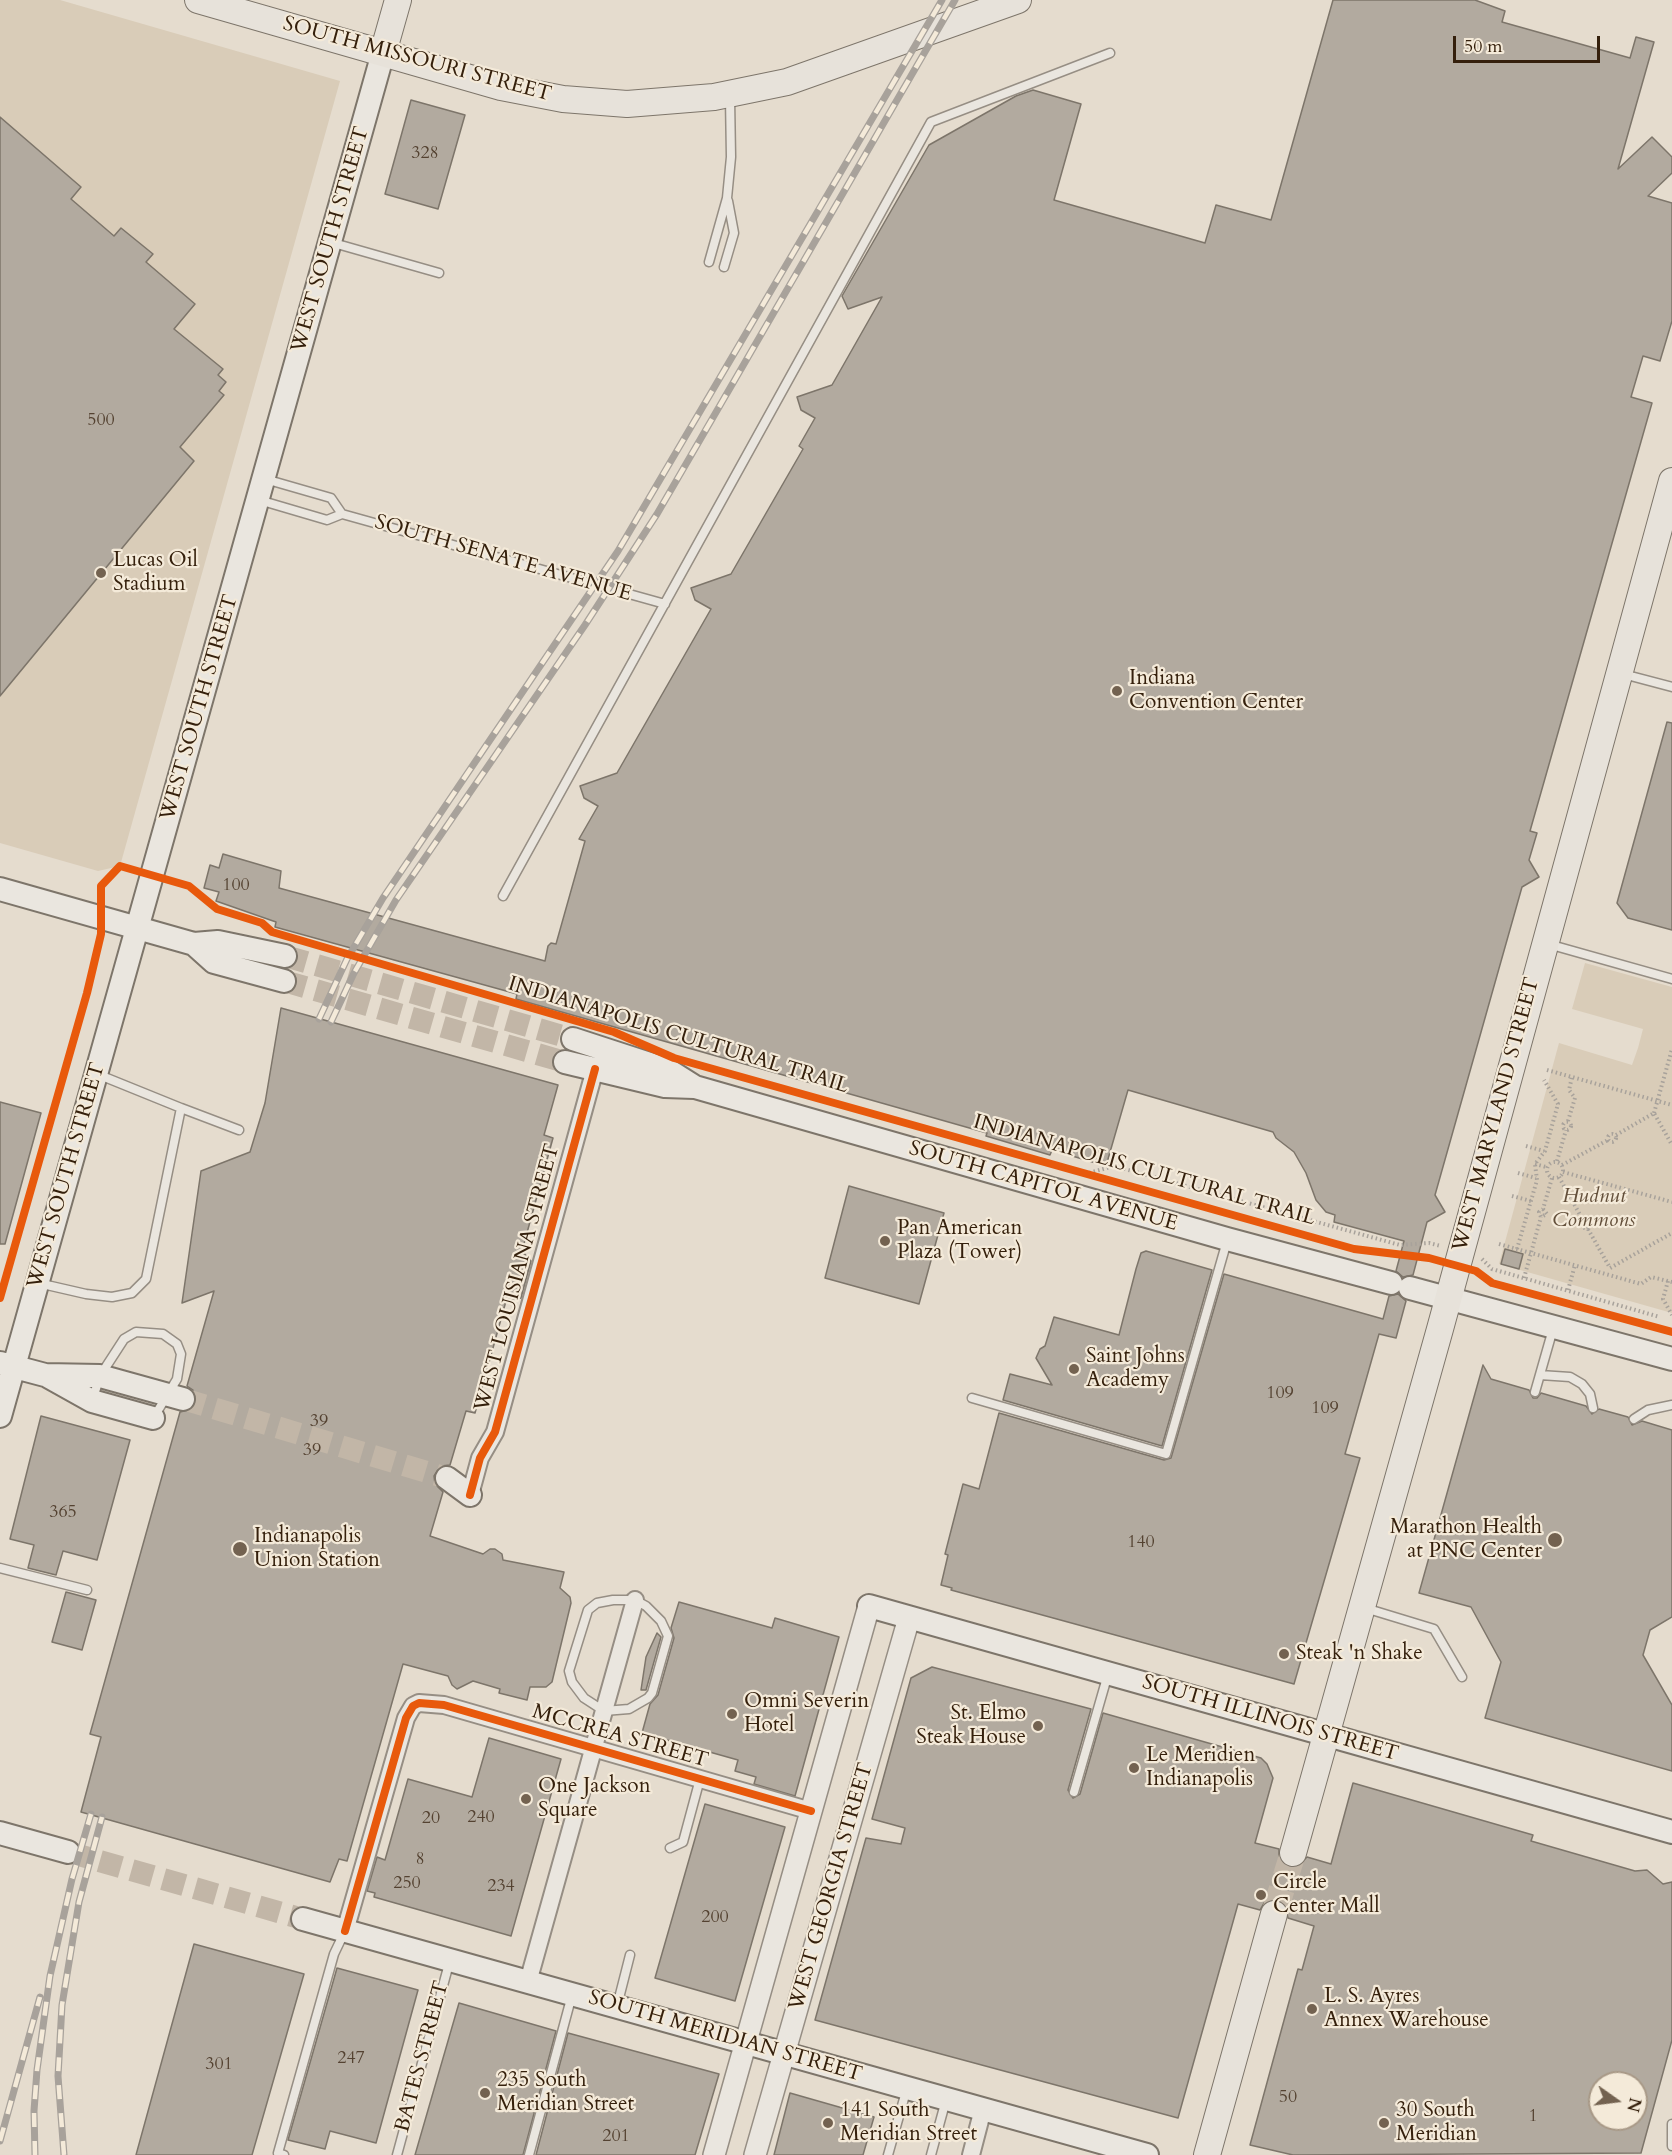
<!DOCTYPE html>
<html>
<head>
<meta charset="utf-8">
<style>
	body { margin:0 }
	#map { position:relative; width:1672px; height:2155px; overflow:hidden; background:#e5dcce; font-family:Cardo,serif }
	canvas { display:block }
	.north { position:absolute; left:1588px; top:2071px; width:60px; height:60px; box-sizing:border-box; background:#f4ead9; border:2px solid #a89987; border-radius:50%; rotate:104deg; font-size:16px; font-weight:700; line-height:24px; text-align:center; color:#35200c }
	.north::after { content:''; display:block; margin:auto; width:21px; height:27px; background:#736250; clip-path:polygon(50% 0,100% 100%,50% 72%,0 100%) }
	.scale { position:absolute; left:1453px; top:36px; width:147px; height:27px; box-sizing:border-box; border:3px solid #35200c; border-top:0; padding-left:8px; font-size:18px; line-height:21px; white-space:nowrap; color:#35200c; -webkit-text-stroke:4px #f4ead9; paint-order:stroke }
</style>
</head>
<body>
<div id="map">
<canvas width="1672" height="2155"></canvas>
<div class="north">N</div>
<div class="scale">50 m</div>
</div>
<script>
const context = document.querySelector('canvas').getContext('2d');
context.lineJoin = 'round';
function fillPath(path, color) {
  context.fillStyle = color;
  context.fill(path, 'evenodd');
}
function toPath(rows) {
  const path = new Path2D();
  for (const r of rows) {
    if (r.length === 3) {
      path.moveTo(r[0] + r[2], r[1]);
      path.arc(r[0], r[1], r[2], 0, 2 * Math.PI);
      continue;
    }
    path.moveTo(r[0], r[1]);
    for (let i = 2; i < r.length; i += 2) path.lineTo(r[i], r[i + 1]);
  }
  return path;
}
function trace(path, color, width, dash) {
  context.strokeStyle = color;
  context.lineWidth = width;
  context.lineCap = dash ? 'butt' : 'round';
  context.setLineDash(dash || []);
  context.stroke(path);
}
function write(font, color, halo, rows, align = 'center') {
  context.font = font + ' Cardo,serif';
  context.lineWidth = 4.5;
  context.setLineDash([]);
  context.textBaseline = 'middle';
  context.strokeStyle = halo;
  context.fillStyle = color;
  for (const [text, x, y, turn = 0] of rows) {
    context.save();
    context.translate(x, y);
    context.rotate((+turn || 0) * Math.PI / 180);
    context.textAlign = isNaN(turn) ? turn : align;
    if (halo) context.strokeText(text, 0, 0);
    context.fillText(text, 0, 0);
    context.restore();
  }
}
const green = toPath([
	[0,0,60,0,340,81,120,866,98,871,0,843],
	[1585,963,1672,987,1672,1313,1499,1264,1559,1043,1632,1065,1638,1048,1643,1029,1572,1009]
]);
const building = toPath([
	[1333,0,1475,0,1505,11,1502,22,1630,58,1636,37,1654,42,1618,169,1652,137,1672,157,1672,173,1648,196,1672,203,1672,321,1660,361,1643,356,1631,397,1652,403,1530,831,1537,833,1529,860,1539,877,1522,887,1435,1195,1445,1212,1427,1222,1413,1275,1403,1277,1396,1271,1404,1241,1334,1222,1335,1215,1326,1212,1316,1200,1306,1173,1294,1152,1276,1138,1273,1132,1128,1090,1106,1166,1052,1150,1050,1155,986,1136,987,1133,516,999,517,994,275,927,276,922,216,901,219,892,204,888,210,865,219,868,223,854,281,871,279,888,545,961,548,946,551,943,556,944,585,841,579,839,598,806,584,798,580,786,617,773,711,609,695,600,691,588,731,574,803,449,799,446,815,418,801,410,797,397,832,385,882,297,848,309,842,296,929,145,1016,96,1033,90,1081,104,1054,200,1205,243,1216,205,1271,220,1333,0],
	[411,100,465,115,438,209,385,194,411,100],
	[0,117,81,187,71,199,114,236,121,228,153,254,146,262,195,304,174,329,223,369,218,375,226,382,219,391,224,395,180,447,194,461,0,696,0,117],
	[1667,722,1672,723,1672,930,1628,918,1617,903,1667,722],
	[281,1008,558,1085,544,1135,553,1138,522,1251,531,1261,521,1298,506,1301,475,1413,466,1411,450,1465,441,1466,434,1476,435,1484,443,1492,430,1536,483,1554,490,1549,495,1549,502,1554,503,1560,564,1572,560,1588,570,1597,571,1603,552,1682,546,1687,530,1687,527,1700,499,1693,500,1689,473,1681,457,1689,452,1685,448,1676,403,1664,347,1861,339,1859,330,1882,81,1812,101,1737,90,1734,180,1412,192,1409,196,1402,193,1390,187,1386,214,1291,182,1303,201,1171,250,1152,265,1103,281,1008],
	[0,1102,41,1113,5,1244,0,1244,0,1102],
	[849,1186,944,1213,919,1304,825,1278,849,1186],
	[1505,1249,1523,1254,1519,1269,1501,1264,1505,1249],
	[1146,1251,1212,1270,1162,1446,1003,1400,1010,1374,1052,1385,1036,1358,1040,1349,1045,1346,1054,1317,1119,1335,1136,1269,1141,1253,1146,1251],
	[1224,1274,1383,1319,1389,1296,1398,1294,1406,1301,1396,1338,1379,1334,1345,1454,1360,1458,1294,1684,951,1590,952,1588,941,1585,948,1555,945,1554,963,1484,979,1489,999,1413,1164,1460,1171,1458,1224,1274],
	[1483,1365,1491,1379,1529,1390,1533,1398,1537,1398,1541,1393,1586,1406,1592,1414,1599,1409,1628,1417,1632,1425,1642,1421,1672,1430,1672,1617,1650,1630,1643,1655,1672,1705,1672,1771,1485,1718,1501,1662,1471,1607,1419,1593,1483,1365],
	[41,1416,130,1440,97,1560,63,1551,56,1575,28,1568,34,1545,10,1539,41,1416],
	[66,1592,96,1600,82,1650,52,1642,66,1592],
	[679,1602,772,1628,775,1618,839,1637,795,1796,754,1784,756,1777,735,1771,738,1760,642,1733,650,1704,658,1695,674,1638,671,1628,679,1602],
	[657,1633,661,1637,646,1690,641,1690,646,1657,657,1633],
	[932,1667,1091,1709,1068,1790,1073,1798,1080,1794,1103,1713,1261,1758,1267,1764,1273,1778,1255,1843,1279,1849,1279,1857,1288,1867,1297,1867,1307,1857,1331,1864,1353,1783,1533,1835,1531,1841,1635,1871,1647,1870,1663,1884,1672,1882,1672,2040,1641,2153,1293,2155,1250,2145,1298,1969,1302,1970,1314,1926,1288,1918,1285,1904,1277,1899,1264,1903,1260,1910,1238,1904,1178,2118,815,2020,866,1838,901,1844,905,1828,872,1819,911,1678,932,1667],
	[1600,2083,1636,2083,1636,2119,1600,2119,1600,2083],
	[489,1738,561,1759,511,1936,374,1897,375,1893,367,1891,377,1857,385,1860,408,1779,472,1797,489,1738],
	[705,1804,785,1827,735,2001,655,1978,705,1804],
	[194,1944,304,1974,252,2155,136,2155,194,1944],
	[337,1968,418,1990,376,2143,330,2131,325,2149,288,2140,337,1968],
	[459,2003,556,2031,523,2155,415,2155,459,2003],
	[568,2033,719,2074,695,2155,536,2155,568,2033],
	[790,2093,874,2117,863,2155,774,2155,790,2093]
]);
const secondaryTunnel = toPath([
	[285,956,573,1039],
	[284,981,565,1062],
	[183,1399,447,1478],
	[68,1852,303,1919]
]);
const primaryTunnel = toPath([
	[1274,1914,1293,1853]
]);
const path = toPath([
	[1547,1070,1672,1105],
	[1654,1113,1672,1049],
	[1568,1121,1575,1098,1569,1090,1572,1077],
	[1567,1126,4],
	[1612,1138,4],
	[1616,1135,1654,1113,1672,1145],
	[1526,1146,1544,1151],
	[1557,1161,1566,1130],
	[1555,1170,8],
	[1535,1164,1546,1167],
	[1562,1165,1608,1140],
	[1563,1172,1672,1202],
	[1518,1173,1536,1178],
	[1085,1174,1114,1166,1400,1245,1429,1243,1441,1246],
	[1559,1177,1584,1222,1582,1227,1588,1229,1590,1223,1584,1222],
	[1512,1196,1531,1201],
	[1543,1209,1547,1214,1541,1217,1539,1212,1543,1209,1552,1178],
	[1588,1229,1610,1268,1672,1233],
	[1499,1244,1641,1284,1651,1277,1672,1282],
	[1517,1249,1537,1180,1535,1164,1545,1151,1558,1104,1544,1080],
	[1482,1259,1492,1269,1660,1317],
	[1524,1278,1541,1217],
	[1668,1281,1663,1299,1672,1315],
	[1568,1290,1575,1265]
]);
const service = toPath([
	[330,242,439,273],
	[709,262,727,198,731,157,730,98],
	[724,267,734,233,728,201],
	[265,479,331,498,342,514],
	[259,500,327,520,342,514,665,604],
	[1623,674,1672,687],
	[503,896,931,122,1110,53],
	[1548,944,1672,979],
	[181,1108,239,1130],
	[38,1283,86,1294,112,1297,132,1293,146,1279,181,1108,97,1074],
	[1540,1375,1570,1377,1582,1384,1590,1394,1593,1408],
	[1535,1392,1553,1329],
	[972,1398,1166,1454,1227,1241],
	[92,1401,100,1376,124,1339,136,1332,163,1334,177,1344,181,1354,177,1379,154,1417],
	[1634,1419,1648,1410,1672,1405],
	[0,1568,87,1590],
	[613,1600,635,1600,646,1606,661,1621,668,1636,652,1693,648,1698,629,1709,604,1711,584,1698,572,1682,569,1671,588,1610,597,1603,613,1600],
	[1365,1608,1434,1629,1462,1677],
	[1074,1792,1108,1674],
	[670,1848,683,1842,700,1779],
	[617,2006,630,1955],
	[1672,2124,1672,2146],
	[284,2155,278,2153,334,1954,345,1931],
	[397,2155,450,1960],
	[529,2155,572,1995],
	[888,2155,907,2088],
	[931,2155,946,2100]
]);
const minor = toPath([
	[470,1495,480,1458,495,1432,595,1069],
	[345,1931,406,1718,413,1706,419,1703,444,1705,811,1811],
	[528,1982,635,1600],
	[971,2155,983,2109]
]);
const tertiary = toPath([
	[714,2155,869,1606],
	[755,2155,909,1618]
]);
const secondary = toPath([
	[0,889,194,944,218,942,285,956],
	[194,944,214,962,284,981],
	[573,1039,668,1070,695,1087,1227,1239,1391,1283],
	[565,1062,665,1086,694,1087],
	[1410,1288,1672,1359],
	[0,1363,45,1375,100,1376,183,1399],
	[49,1377,92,1401,153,1418],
	[0,1416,383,53],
	[447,1478,470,1495],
	[869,1606,1672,1832],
	[0,1833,68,1852],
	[303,1919,1147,2155]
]);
const primary = toPath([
	[198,0,501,87,563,99,627,104,714,97,787,82,1018,0],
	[383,53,398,0],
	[1293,1853,1440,1329,1672,481],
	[1207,2155,1274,1914]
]);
const rail = toPath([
	[319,1019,347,959,383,898,618,551,942,0],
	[331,1022,354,973,396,900,585,625,657,514,955,0],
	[0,2141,40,1997],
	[35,2155,34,2111,37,2070,50,1976,72,1879,91,1814],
	[64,2155,58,2076,62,2005,79,1902,102,1817]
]);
const cycleway = toPath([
	[0,1298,87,993,101,934,101,886,120,866,189,886,217,909,262,923,272,932,614,1032,674,1058,1354,1249,1429,1258,1476,1271,1492,1283,1672,1332],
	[470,1495,480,1458,495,1432,595,1069],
	[345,1931,406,1718,413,1706,419,1703,444,1705,811,1811]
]);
const markers = [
	[101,573,6,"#736250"],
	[1117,691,6,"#736250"],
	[885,1241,6,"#736250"],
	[1074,1369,6,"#736250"],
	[1555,1540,8,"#736250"],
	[240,1549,8,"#736250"],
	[1284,1654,6,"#736250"],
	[732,1714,6,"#736250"],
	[1038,1726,6,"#736250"],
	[1134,1768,6,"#736250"],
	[526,1799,6,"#736250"],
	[1261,1895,6,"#736250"],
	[1312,2009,6,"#736250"],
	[485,2093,6,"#736250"],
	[828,2123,6,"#736250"],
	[1384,2123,6,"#736250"]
];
const numberNames = [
	["328",425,154],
	["500",101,421],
	["100",236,886],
	["109",1280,1394],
	["109",1325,1409],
	["39",319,1422],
	["39",312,1451],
	["365",63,1513],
	["140",1141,1543],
	["240",481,1818],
	["20",431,1819],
	["8",420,1860],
	["250",407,1884],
	["234",501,1887],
	["200",715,1918],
	["247",351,2059],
	["301",219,2065],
	["50",1288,2098],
	["1",1533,2117],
	["201",616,2137]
];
const streetNames = [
	["SOUTH MISSOURI STREET",417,60,15],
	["WEST SOUTH STREET",331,240,-74],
	["SOUTH SENATE AVENUE",503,559,16],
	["WEST SOUTH STREET",200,708,-74],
	["INDIANAPOLIS CULTURAL TRAIL",678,1036,17],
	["WEST MARYLAND STREET",1497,1115,-75],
	["INDIANAPOLIS CULTURAL TRAIL",1144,1171,16],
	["WEST SOUTH STREET",67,1176,-74],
	["SOUTH CAPITOL AVENUE",1043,1187,16],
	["WEST LOUISIANA STREET",518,1278,-75],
	["SOUTH ILLINOIS STREET",1270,1719,16],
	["MCCREA STREET",620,1737,16],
	["WEST GEORGIA STREET",832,1887,-74],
	["SOUTH MERIDIAN STREET",725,2037,16],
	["BATES STREET",423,2057,-75]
];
const poiNames = [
	["Lucas Oil",113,561],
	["Stadium",113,585],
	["Indiana",1129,679],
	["Convention Center",1129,703],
	["Pan American",897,1229],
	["Plaza (Tower)",897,1253],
	["Saint Johns",1086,1357],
	["Academy",1086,1381],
	["Marathon Health",1542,1528,"right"],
	["at PNC Center",1542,1552,"right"],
	["Indianapolis",254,1537],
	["Union Station",254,1561],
	["Steak 'n Shake",1296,1654],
	["Omni Severin",744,1702],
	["Hotel",744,1726],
	["St. Elmo",1026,1714,"right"],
	["Steak House",1026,1738,"right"],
	["Le Meridien",1146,1756],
	["Indianapolis",1146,1780],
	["One Jackson",538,1787],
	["Square",538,1811],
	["Circle",1273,1883],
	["Center Mall",1273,1907],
	["L. S. Ayres",1324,1997],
	["Annex Warehouse",1324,2021],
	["235 South",497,2081],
	["Meridian Street",497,2105],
	["141 South",840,2111],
	["Meridian Street",840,2135],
	["30 South",1396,2111],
	["Meridian",1396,2135]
];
const parkNames = [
	["Hudnut",1594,1197],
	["Commons",1594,1221]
];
fillPath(green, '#d9ccb8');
fillPath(building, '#b2aa9f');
trace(building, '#7d756a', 1.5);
trace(secondaryTunnel, '#c2b6a7', 22, [22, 11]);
trace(primaryTunnel, '#c2b6a7', 26, [26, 13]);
trace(service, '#968e84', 11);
trace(minor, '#968e84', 20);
trace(tertiary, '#968e84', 24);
trace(secondary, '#7d756a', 26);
trace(primary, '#7d756a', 28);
trace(path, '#a8a29b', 4, [1.5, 3]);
trace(service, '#eae6df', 8);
trace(minor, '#eae6df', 16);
trace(tertiary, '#eae6df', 21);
trace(secondary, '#eae6df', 22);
trace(primary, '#e7e2da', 26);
trace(rail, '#a8a29b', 7);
trace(rail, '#f4ead9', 4.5, [14]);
trace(cycleway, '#e8590c', 8);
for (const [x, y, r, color] of markers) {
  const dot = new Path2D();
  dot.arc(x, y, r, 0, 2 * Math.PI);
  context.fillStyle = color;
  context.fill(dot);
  trace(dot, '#f4ead9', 2);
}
write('18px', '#544231', null, numberNames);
write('21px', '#35200c', '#f4ead9', streetNames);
write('21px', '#35200c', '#f4ead9', poiNames, 'left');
write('italic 21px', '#634f3a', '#f4ead9', parkNames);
</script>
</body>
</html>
